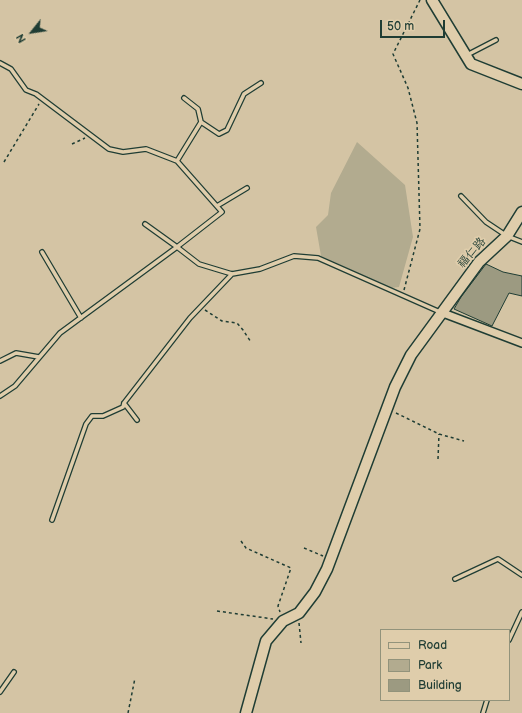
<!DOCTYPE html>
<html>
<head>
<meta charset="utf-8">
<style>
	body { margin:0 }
	#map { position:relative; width:522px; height:713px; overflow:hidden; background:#d4c4a4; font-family:"Balsamiq Sans",sans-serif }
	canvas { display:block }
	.legend { position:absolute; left:380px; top:629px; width:130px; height:72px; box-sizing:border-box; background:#dfcdab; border:1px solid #92937b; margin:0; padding:5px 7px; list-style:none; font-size:12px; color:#1f3d34 }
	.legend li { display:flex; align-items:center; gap:8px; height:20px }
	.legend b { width:20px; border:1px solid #92937b }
	.north { position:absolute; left:12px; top:12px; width:40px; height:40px; -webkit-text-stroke:3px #dfcdab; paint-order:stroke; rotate:240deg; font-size:11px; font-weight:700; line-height:16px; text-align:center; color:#1f3d34 }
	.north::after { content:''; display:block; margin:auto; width:14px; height:18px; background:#1f3d34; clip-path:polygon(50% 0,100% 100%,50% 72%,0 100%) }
	.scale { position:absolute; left:380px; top:20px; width:65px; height:18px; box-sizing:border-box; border:2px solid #1f3d34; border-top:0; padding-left:5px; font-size:12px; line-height:14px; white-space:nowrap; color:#1f3d34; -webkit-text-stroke:3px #dfcdab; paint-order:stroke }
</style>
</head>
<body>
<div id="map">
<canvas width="522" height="713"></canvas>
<ul class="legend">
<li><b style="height:5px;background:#dfcdab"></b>Road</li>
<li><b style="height:11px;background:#b2ab8f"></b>Park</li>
<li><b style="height:11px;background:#9c9a81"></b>Building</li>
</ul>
<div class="north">N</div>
<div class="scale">50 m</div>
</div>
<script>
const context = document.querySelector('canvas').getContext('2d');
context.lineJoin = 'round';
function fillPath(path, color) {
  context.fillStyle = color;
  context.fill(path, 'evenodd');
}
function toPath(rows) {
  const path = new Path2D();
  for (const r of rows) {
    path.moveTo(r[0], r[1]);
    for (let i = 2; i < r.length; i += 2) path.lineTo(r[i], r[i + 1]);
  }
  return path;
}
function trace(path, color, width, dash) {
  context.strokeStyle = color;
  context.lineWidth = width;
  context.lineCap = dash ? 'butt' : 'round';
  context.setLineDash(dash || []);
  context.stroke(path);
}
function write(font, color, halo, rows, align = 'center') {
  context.font = font + ' "Balsamiq Sans","LXGW WenKai TC",sans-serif';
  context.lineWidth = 3.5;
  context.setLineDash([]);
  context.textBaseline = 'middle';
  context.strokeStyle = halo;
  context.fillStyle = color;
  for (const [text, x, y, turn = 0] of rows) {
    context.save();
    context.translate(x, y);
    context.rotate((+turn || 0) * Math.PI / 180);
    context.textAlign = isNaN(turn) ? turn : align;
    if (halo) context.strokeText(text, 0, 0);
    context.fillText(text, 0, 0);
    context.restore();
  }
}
const green = toPath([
	[357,142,405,185,413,237,399,287,391,288,321,256,316,227,328,215,331,193]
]);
const building = toPath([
	[486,264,503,272,522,276,522,296,509,293,492,326,454,309,461,297,486,264]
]);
const path = toPath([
	[72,144,85,138],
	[4,162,39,104],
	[404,290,420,229,417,123,408,88,393,54,420,0],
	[205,310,222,321,237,323,243,330,251,342],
	[396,413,439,434,464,441],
	[438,459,439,434],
	[241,541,246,548,291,568,278,606,280,612],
	[304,548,323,556],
	[217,611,273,619],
	[299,623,301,643],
	[128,713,135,678]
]);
const lane = toPath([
	[467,55,496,40],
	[0,63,11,69,26,90,36,94,109,149,123,152,146,149,177,161,222,212,177,247,199,264,232,274,260,269,294,256,318,258,440,312],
	[184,98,198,109,201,122],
	[177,161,201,122,219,134,227,130,244,94,261,83],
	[461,196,486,222,507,236,522,242],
	[217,206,247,188],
	[42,252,81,318],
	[0,361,16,353,39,357],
	[0,396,15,386,60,333,177,247,145,224],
	[124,403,137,420],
	[52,520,86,424,92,416,103,416,123,407,124,403,190,318,232,274],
	[455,579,498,559,522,575],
	[509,640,522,612],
	[0,692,14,672],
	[483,713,487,700]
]);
const street = toPath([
	[443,313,522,343]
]);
const secondary = toPath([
	[432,0,471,64,522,84],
	[246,713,266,641,283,621,299,613,315,592,327,569,395,387,411,355,479,262,507,236,522,212]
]);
const streetNames = [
	["福仁路",472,253,-49]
];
fillPath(green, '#b2ab8f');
fillPath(building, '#9c9a81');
trace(building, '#1f3d34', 1);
trace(lane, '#1f3d34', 6);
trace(street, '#1f3d34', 10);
trace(secondary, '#1f3d34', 13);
trace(path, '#1f3d34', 1.5, [3, 3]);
trace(lane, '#dfcdab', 3.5);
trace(street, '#dfcdab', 7);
trace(secondary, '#dfcdab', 10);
write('12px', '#1f3d34', '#dfcdab', streetNames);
</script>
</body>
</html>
